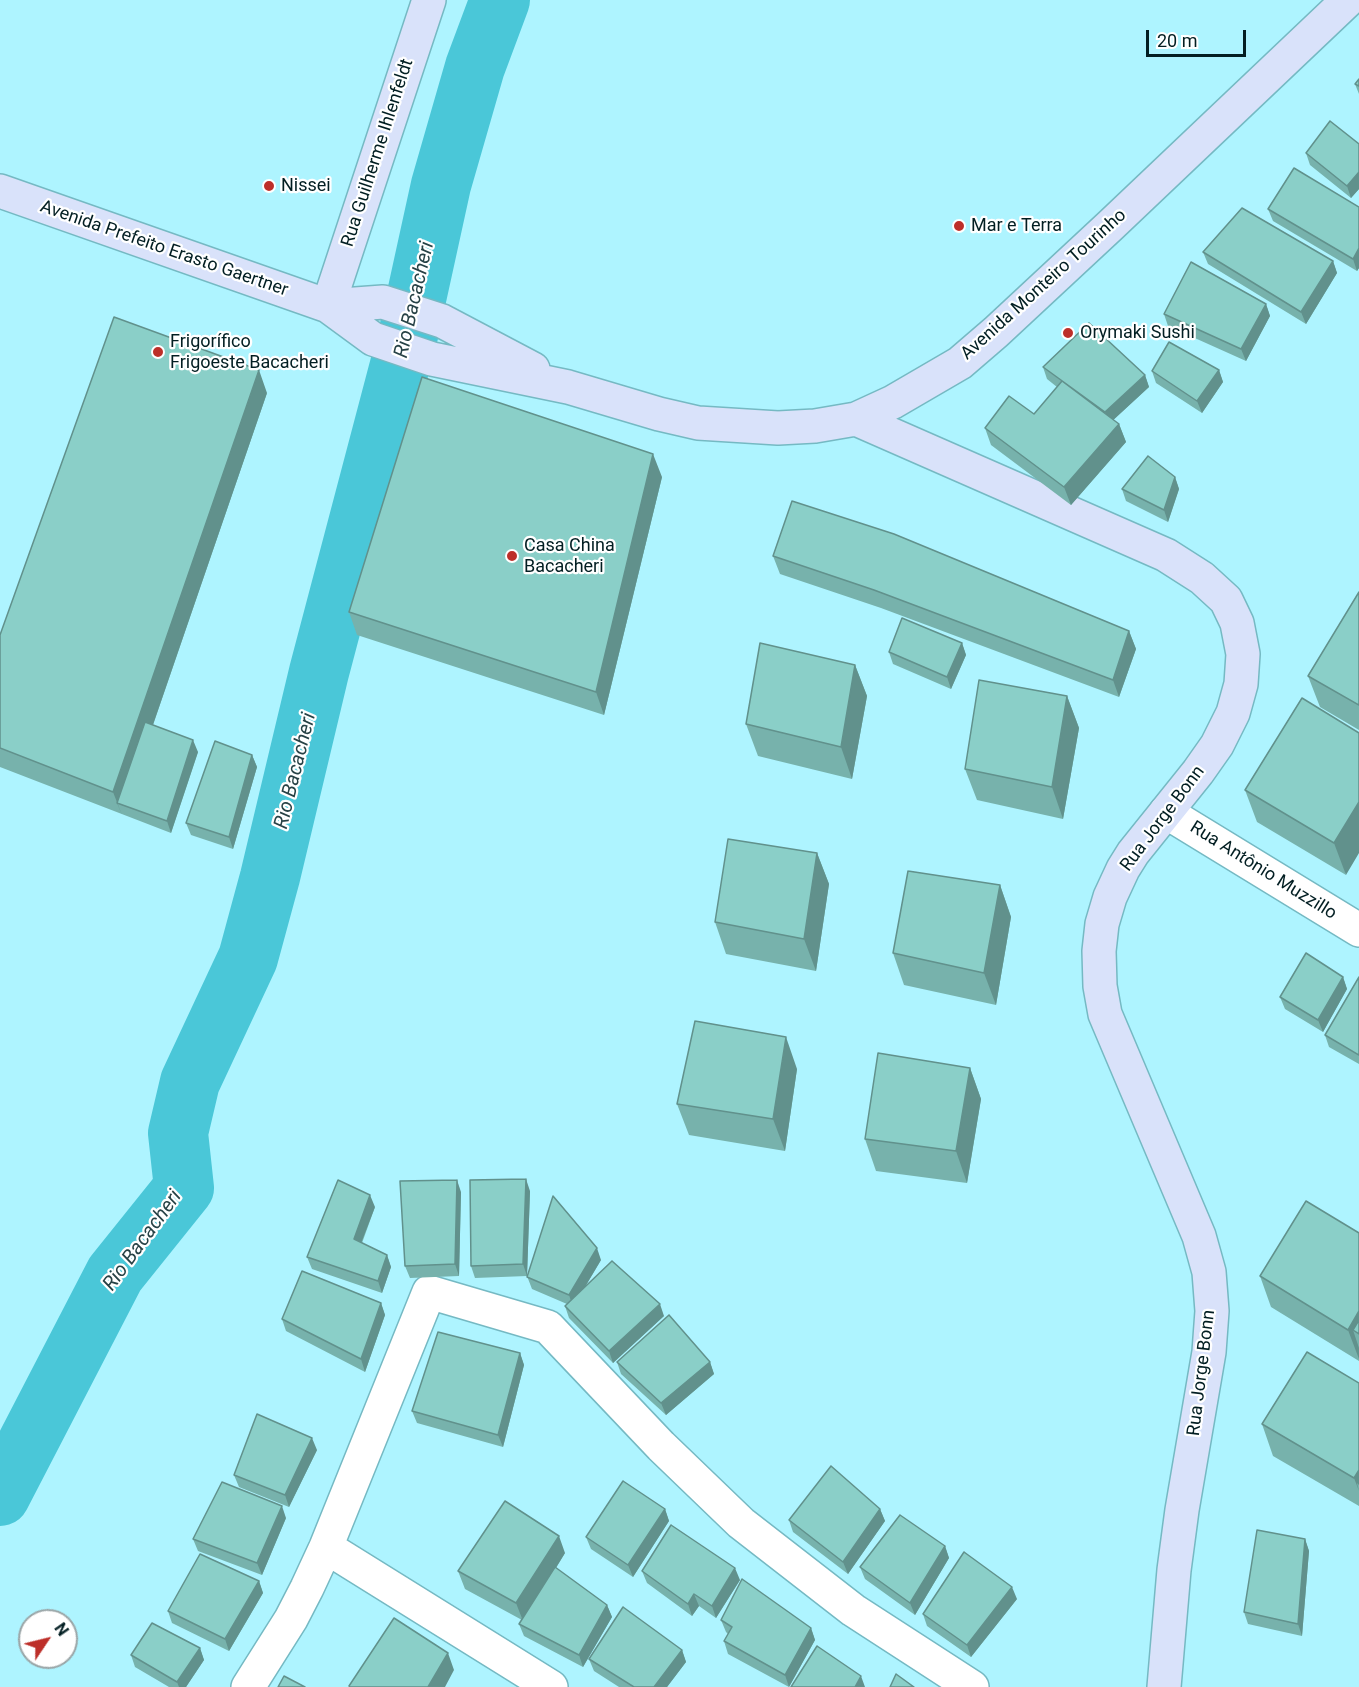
<!DOCTYPE html>
<html>
<head>
<meta charset="utf-8">
<style>
	body { margin:0 }
	#map { position:relative; width:1359px; height:1687px; overflow:hidden; background:#aef4ff; font-family:Roboto,sans-serif }
	canvas { display:block }
	.north { position:absolute; left:18px; top:1609px; width:60px; height:60px; box-sizing:border-box; background:#fff; border:2px solid #9aa5a7; border-radius:50%; rotate:55deg; font-size:16px; font-weight:700; line-height:24px; text-align:center; color:#021e22 }
	.north::after { content:''; display:block; margin:auto; width:21px; height:27px; background:#bd2f29; clip-path:polygon(50% 0,100% 100%,50% 72%,0 100%) }
	.scale { position:absolute; left:1146px; top:30px; width:100px; height:27px; box-sizing:border-box; border:3px solid #021e22; border-top:0; padding-left:8px; font-size:18px; line-height:21px; white-space:nowrap; color:#021e22; -webkit-text-stroke:4px #fff; paint-order:stroke }
</style>
</head>
<body>
<div id="map">
<canvas width="1359" height="1687"></canvas>
<div class="north">N</div>
<div class="scale">20 m</div>
</div>
<script>
const context = document.querySelector('canvas').getContext('2d');
context.lineJoin = 'round';
function toPath(rows) {
  const path = new Path2D();
  for (const r of rows) {
    path.moveTo(r[0], r[1]);
    for (let i = 2; i < r.length; i += 2) path.lineTo(r[i], r[i + 1]);
  }
  return path;
}
function trace(path, color, width, dash) {
  context.strokeStyle = color;
  context.lineWidth = width;
  context.lineCap = dash ? 'butt' : 'round';
  context.setLineDash(dash || []);
  context.stroke(path);
}
function fillPath(path, color) {
  context.fillStyle = color;
  context.fill(path, 'evenodd');
}
function write(font, color, halo, rows, align = 'center') {
  context.font = font + ' Roboto,sans-serif';
  context.lineWidth = 4.5;
  context.setLineDash([]);
  context.textBaseline = 'middle';
  context.strokeStyle = halo;
  context.fillStyle = color;
  for (const [text, x, y, turn = 0] of rows) {
    context.save();
    context.translate(x, y);
    context.rotate((+turn || 0) * Math.PI / 180);
    context.textAlign = isNaN(turn) ? turn : align;
    if (halo) context.strokeText(text, 0, 0);
    context.fillText(text, 0, 0);
    context.restore();
  }
}
const river = toPath([
	[0,1496,115,1274,184,1188,178,1133,190,1082,248,958,270,877,319,672,409,331,441,185,475,67,500,0]
]);
const street = toPath([
	[1166,812,1359,930],
	[326,1547,551,1687],
	[248,1687,291,1619,307,1588,326,1547,429,1292,548,1327,661,1446,741,1523,853,1610,972,1687]
]);
const secondary = toPath([
	[0,191,328,306,373,339,432,359,568,387,659,414,698,423,778,428,815,426,856,419,893,402,960,363,996,332,1111,225,1348,0],
	[328,306,429,0],
	[328,306,383,302,442,321,533,369],
	[856,419,1166,555,1202,578,1226,600,1237,623,1243,654,1241,684,1233,713,1217,745,1198,772,1133,853,1123,869,1110,897,1102,924,1099,951,1100,986,1105,1014,1199,1236,1209,1272,1212,1311,1209,1352,1182,1510,1174,1570,1164,1687]
]);
const wall = toPath([
	[1359,79,1359,94,1355,84],
	[1359,144,1359,189,1351,198,1310,165,1306,153],
	[1359,207,1359,268,1357,271,1273,221,1268,209],
	[1203,252,1333,261,1337,273,1306,324,1208,264],
	[1266,304,1270,316,1246,361,1168,326,1164,314],
	[1043,367,1145,375,1149,387,1113,420,1119,424,1126,442,1071,505,991,445,985,428,1034,414,1057,387,1047,379],
	[1219,370,1223,382,1202,413,1156,383,1152,371],
	[267,393,153,725,198,752,171,833,0,767,0,635],
	[662,477,604,715,357,635,349,612],
	[1175,477,1179,489,1168,522,1126,501,1122,489],
	[773,556,1129,631,1136,649,1119,697,881,608,780,574],
	[1359,592,1359,730,1320,707,1308,676],
	[962,643,966,655,951,689,893,664,889,652],
	[855,665,867,696,852,779,758,756,746,724],
	[1067,696,1079,728,1063,819,977,800,965,769],
	[1302,698,1346,875,1257,822,1245,790],
	[252,755,257,767,233,849,191,835,186,823],
	[817,853,829,884,816,971,726,954,715,922],
	[1000,885,1011,917,996,1005,904,985,893,953],
	[1343,977,1347,989,1323,1032,1285,1009,1280,997],
	[1359,977,1359,1064,1329,1047,1325,1035],
	[970,1068,981,1099,967,1183,876,1171,865,1139],
	[797,1069,785,1151,689,1135,677,1104],
	[530,1191,527,1276,601,1260,585,1287,664,1316,613,1363,569,1318,565,1306,567,1304,532,1289,527,1276,475,1278,471,1266],
	[461,1192,459,1276,410,1278,405,1266],
	[375,1207,362,1243,387,1255,391,1267,382,1293,312,1269,307,1257],
	[1359,1233,1359,1361,1271,1307,1260,1276],
	[381,1303,385,1315,365,1372,286,1331,282,1319],
	[520,1353,524,1365,503,1447,417,1423,412,1411],
	[617,1362,710,1362,714,1374,666,1415,621,1374],
	[1359,1383,1359,1506,1273,1456,1262,1424],
	[317,1450,289,1507,239,1487,234,1475],
	[665,1509,669,1521,633,1577,591,1549,586,1537],
	[880,1509,885,1521,848,1574,793,1532,789,1520],
	[286,1518,262,1575,198,1551,193,1539],
	[1305,1539,1309,1551,1302,1636,1248,1624,1244,1612],
	[945,1546,949,1558,915,1615,865,1579,860,1567],
	[565,1553,556,1568,607,1605,612,1617,583,1667,524,1636,519,1624,522,1620,465,1589,458,1571],
	[642,1571,740,1580,716,1618,699,1606,692,1616,647,1583],
	[259,1581,263,1593,229,1651,172,1623,168,1611],
	[1017,1599,971,1657,927,1626,923,1614],
	[721,1620,811,1628,815,1640,789,1687,728,1654,724,1641,728,1634,726,1632],
	[200,1648,204,1660,186,1687,169,1687,135,1667,131,1655],
	[682,1650,686,1662,667,1687,619,1687,594,1671,589,1659]
]);
const shadedWall = toPath([
	[1359,172,1359,189,1351,198,1347,186],
	[1359,248,1359,268,1357,271,1353,259],
	[1333,261,1337,273,1306,324,1301,312],
	[1266,304,1270,316,1246,361,1241,349],
	[259,370,267,393,125,806,117,803,122,815,113,792],
	[1219,370,1223,382,1202,413,1197,401],
	[1145,375,1149,387,1109,424,1105,412],
	[1119,424,1126,442,1071,505,1064,487],
	[653,454,662,477,604,715,596,692],
	[1175,477,1179,489,1168,522,1164,510],
	[1129,631,1136,649,1119,697,1113,680],
	[962,643,966,655,951,689,947,677],
	[855,665,867,696,852,779,841,747],
	[1067,696,1079,728,1063,819,1052,787],
	[193,740,198,752,171,833,167,821],
	[252,755,257,767,233,849,229,837],
	[1359,802,1359,853,1346,875,1334,843],
	[817,853,829,884,816,971,804,939],
	[1000,885,1011,917,996,1005,984,973],
	[1343,977,1347,989,1323,1032,1318,1020],
	[786,1037,797,1069,785,1151,773,1119],
	[970,1068,981,1099,967,1183,956,1151],
	[526,1179,530,1191,527,1276,523,1264],
	[457,1180,461,1192,459,1276,455,1264],
	[370,1195,375,1207,358,1251,354,1239],
	[597,1248,601,1260,573,1307,569,1295],
	[387,1255,391,1267,382,1293,378,1281],
	[381,1303,385,1315,365,1372,361,1359],
	[660,1304,664,1316,613,1363,609,1351],
	[1359,1311,1359,1334,1353,1330,1359,1348,1359,1359,1348,1330],
	[520,1353,524,1365,503,1447,498,1435],
	[710,1362,714,1374,666,1415,661,1403],
	[312,1438,317,1450,289,1507,285,1495],
	[1359,1470,1359,1485,1357,1483,1359,1491,1354,1478],
	[282,1506,286,1518,262,1575,257,1563],
	[665,1509,669,1521,633,1577,628,1565],
	[880,1509,885,1521,848,1574,843,1562],
	[559,1536,565,1553,523,1621,516,1603],
	[1305,1539,1309,1551,1302,1636,1298,1624],
	[945,1546,949,1558,915,1615,910,1603],
	[735,1568,740,1580,716,1618,712,1606],
	[259,1581,263,1593,229,1651,225,1639],
	[1012,1587,1017,1599,971,1657,967,1645],
	[694,1594,699,1606,692,1616,688,1604],
	[607,1605,612,1617,583,1667,579,1655],
	[811,1628,815,1640,789,1687,785,1675],
	[200,1648,204,1660,186,1687,179,1687,177,1682],
	[682,1650,686,1662,667,1687,654,1687],
	[448,1653,454,1670,445,1687,428,1687],
	[861,1676,865,1687,855,1687]
]);
const building = toPath([
	[1359,79,1359,86,1355,84,1359,79],
	[1330,121,1359,144,1359,172,1347,186,1306,153,1330,121],
	[1294,168,1359,207,1359,248,1353,259,1268,209,1294,168],
	[1242,208,1333,261,1301,312,1203,252,1242,208],
	[1191,262,1266,304,1241,349,1164,314,1191,262],
	[114,317,259,370,113,792,0,748,0,635,114,317],
	[1089,323,1145,375,1105,412,1043,367,1089,323],
	[1169,342,1219,370,1197,401,1152,371,1169,342],
	[422,377,653,454,596,692,349,612,422,377],
	[1062,381,1119,424,1064,487,985,428,1009,396,1034,414,1062,381],
	[1148,456,1175,477,1164,510,1122,489,1148,456],
	[792,501,894,534,1129,631,1113,680,874,590,773,556,792,501],
	[1359,592,1359,705,1308,676,1359,592],
	[902,618,962,643,947,677,889,652,902,618],
	[760,643,855,665,841,747,746,724,760,643],
	[979,680,1067,696,1052,787,965,769,979,680],
	[1302,698,1359,733,1359,802,1334,843,1245,790,1302,698],
	[145,722,193,740,167,821,117,803,145,722],
	[215,741,252,755,229,837,186,823,215,741],
	[728,839,817,853,804,939,715,922,728,839],
	[908,871,1000,885,984,973,893,953,908,871],
	[1306,953,1343,977,1318,1020,1280,997,1306,953],
	[1359,977,1359,1055,1325,1035,1359,977],
	[695,1021,786,1037,773,1119,677,1104,695,1021],
	[878,1053,970,1068,956,1151,865,1139,878,1053],
	[526,1179,523,1264,471,1266,470,1180,526,1179],
	[338,1180,370,1195,354,1239,387,1255,378,1281,307,1257,338,1180],
	[457,1180,455,1264,405,1266,400,1181,457,1180],
	[553,1196,597,1248,569,1295,527,1277,553,1196],
	[1306,1201,1359,1233,1359,1311,1348,1330,1260,1276,1306,1201],
	[612,1261,660,1304,609,1351,565,1306,612,1261],
	[302,1271,381,1303,361,1359,282,1319,302,1271],
	[669,1315,710,1362,661,1403,617,1362,669,1315],
	[1359,1320,1359,1334,1353,1330,1359,1320],
	[438,1332,520,1353,498,1435,412,1411,438,1332],
	[1307,1352,1359,1383,1359,1470,1354,1478,1262,1424,1307,1352],
	[257,1414,312,1438,285,1495,234,1475,257,1414],
	[831,1466,880,1509,843,1562,789,1520,831,1466],
	[623,1481,665,1509,628,1565,586,1537,623,1481],
	[222,1482,282,1506,257,1563,193,1539,222,1482],
	[505,1501,559,1536,516,1603,458,1571,505,1501],
	[900,1515,945,1546,910,1603,860,1567,900,1515],
	[671,1525,735,1568,712,1606,694,1594,688,1604,642,1571,671,1525],
	[1257,1530,1305,1539,1298,1624,1244,1612,1257,1530],
	[964,1552,1012,1587,967,1645,923,1614,964,1552],
	[200,1554,259,1581,225,1639,168,1611,200,1554],
	[555,1567,607,1605,579,1655,519,1624,555,1567],
	[742,1579,811,1628,785,1675,724,1641,732,1627,721,1620,742,1579],
	[623,1607,682,1650,654,1687,634,1687,589,1659,623,1607],
	[394,1618,448,1653,428,1687,350,1687,349,1686,394,1618],
	[152,1623,200,1648,177,1682,131,1655,152,1623],
	[817,1646,861,1676,855,1687,791,1687,817,1646],
	[896,1674,914,1687,890,1687,896,1674],
	[284,1676,305,1687,278,1687,284,1676]
]);
const markers = [
	[269,186,6,"#bd2f29"],
	[959,226,6,"#bd2f29"],
	[1068,333,6,"#bd2f29"],
	[158,352,6,"#bd2f29"],
	[512,556,6,"#bd2f29"]
];
const streetNames = [
	["Rua Guilherme Ihlenfeldt",378,153,-72],
	["Avenida Prefeito Erasto Gaertner",164,249,19],
	["Avenida Monteiro Tourinho",1044,285,-42],
	["Rua Jorge Bonn",1163,819,-53],
	["Rua Antônio Muzzillo",1263,871,32],
	["Rua Jorge Bonn",1202,1373,-83]
];
const poiNames = [
	["Nissei",281,186],
	["Mar e Terra",971,226],
	["Orymaki Sushi",1080,333],
	["Frigorífico",170,342],
	["Frigoeste Bacacheri",170,363],
	["Casa China",524,546],
	["Bacacheri",524,567]
];
const waterNames = [
	["Rio Bacacheri",415,300,-77],
	["Rio Bacacheri",296,771,-76],
	["Rio Bacacheri",143,1241,-54]
];
trace(river, '#4ac7d8', 60);
trace(street, '#75b9c3', 36);
trace(secondary, '#75b9c3', 36);
trace(street, '#fff', 33);
trace(secondary, '#d9e2fa', 33);
fillPath(wall, '#77b2ac');
fillPath(shadedWall, '#61918c');
fillPath(building, '#8acfc8');
trace(building, '#61918c', 1.5);
for (const [x, y, r, color] of markers) {
  const dot = new Path2D();
  dot.arc(x, y, r, 0, 2 * Math.PI);
  context.fillStyle = color;
  context.fill(dot);
  trace(dot, '#fff', 2);
}
write('18px', '#021e22', '#fff', streetNames);
write('18px', '#021e22', '#fff', poiNames, 'left');
write('italic 20px', '#274246', '#fff', waterNames);
</script>
</body>
</html>
